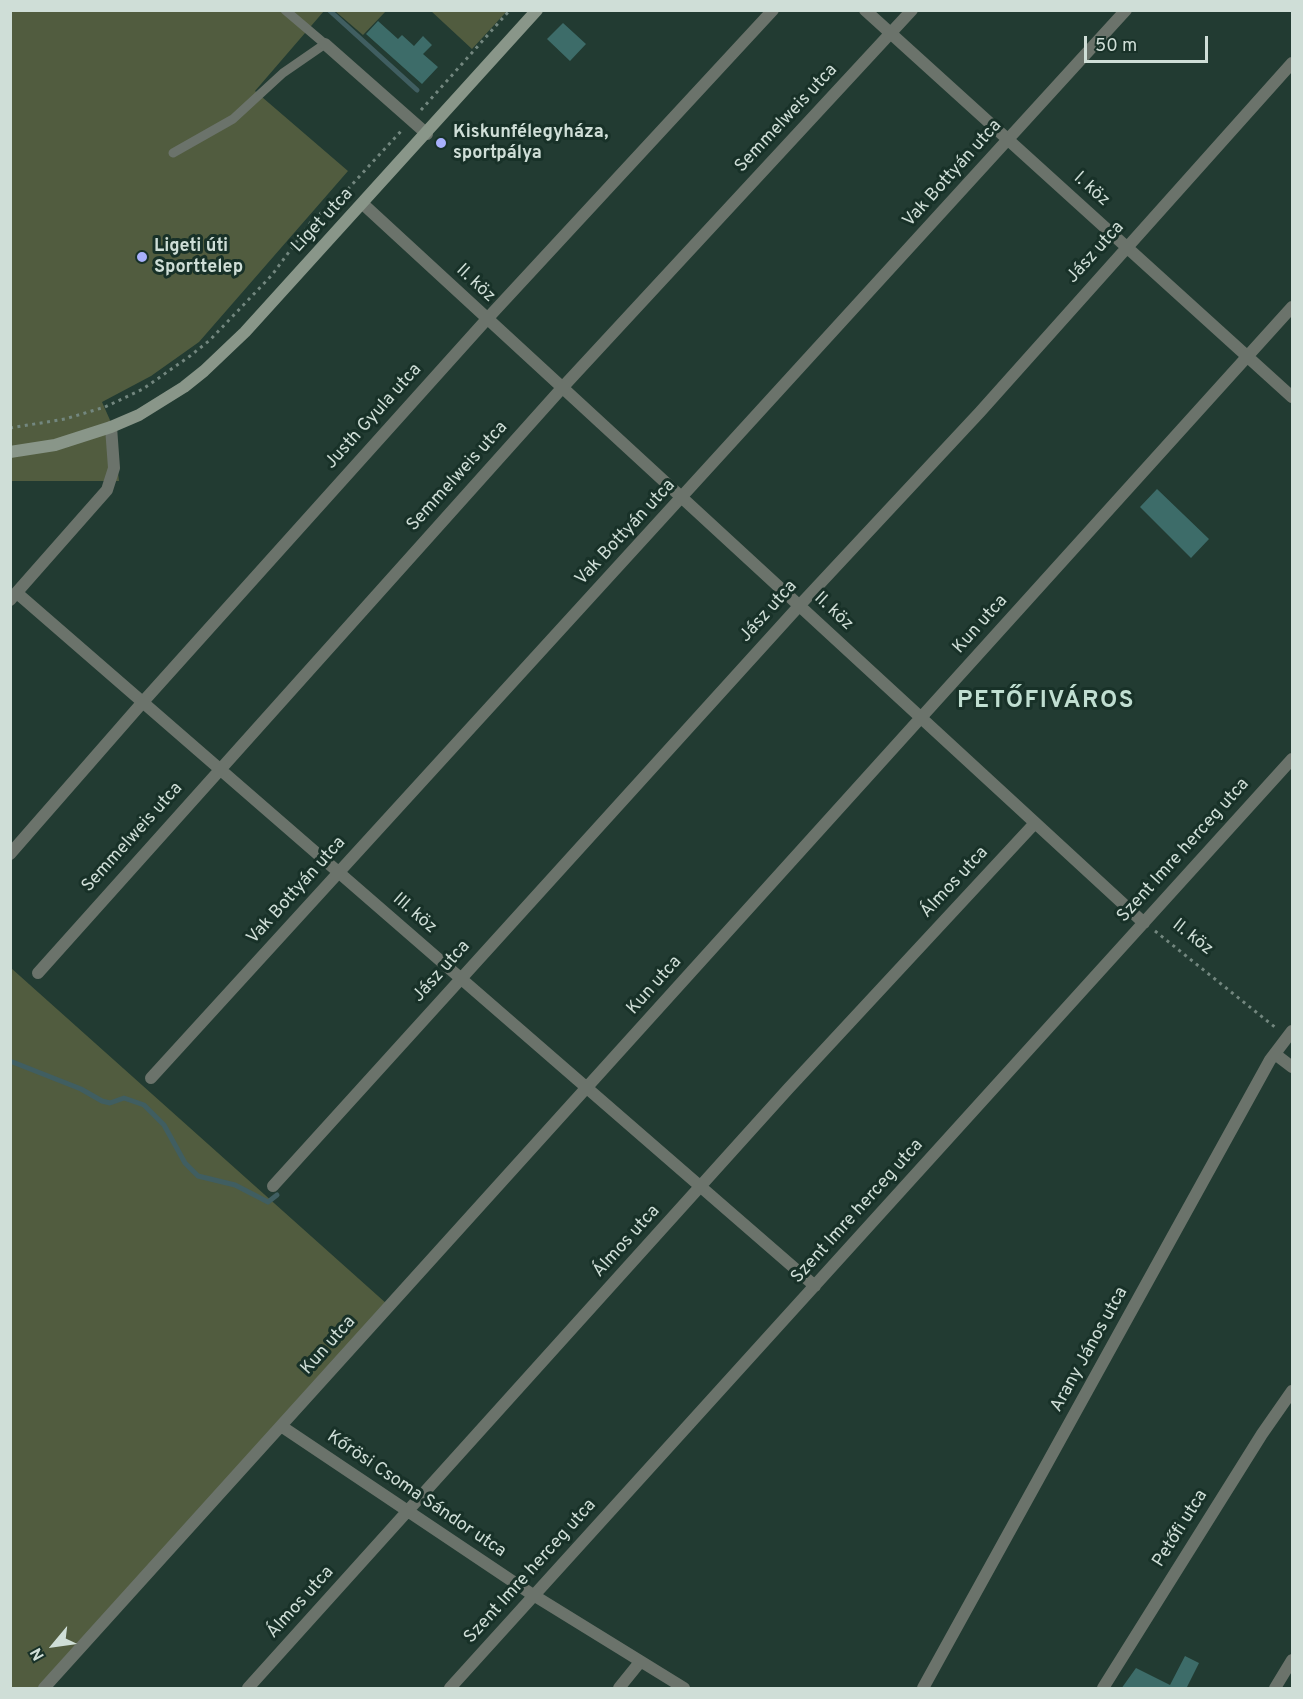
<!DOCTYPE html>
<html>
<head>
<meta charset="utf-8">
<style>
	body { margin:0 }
	#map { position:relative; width:1303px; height:1699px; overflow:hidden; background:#223b32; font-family:Overpass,sans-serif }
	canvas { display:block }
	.frame { position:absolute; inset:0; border:12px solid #cfded7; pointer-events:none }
	.north { position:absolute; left:24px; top:1615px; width:60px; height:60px; -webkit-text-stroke:4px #183128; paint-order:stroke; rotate:241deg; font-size:16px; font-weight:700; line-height:24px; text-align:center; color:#cfded7 }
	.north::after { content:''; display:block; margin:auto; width:21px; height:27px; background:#cfded7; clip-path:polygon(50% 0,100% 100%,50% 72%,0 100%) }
	.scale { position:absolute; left:1084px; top:36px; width:124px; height:27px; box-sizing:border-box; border:3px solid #cfded7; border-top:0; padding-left:8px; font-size:18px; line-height:21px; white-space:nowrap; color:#cfded7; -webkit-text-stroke:4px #183128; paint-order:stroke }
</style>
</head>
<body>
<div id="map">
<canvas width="1303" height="1699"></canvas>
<div class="frame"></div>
<div class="north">N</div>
<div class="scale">50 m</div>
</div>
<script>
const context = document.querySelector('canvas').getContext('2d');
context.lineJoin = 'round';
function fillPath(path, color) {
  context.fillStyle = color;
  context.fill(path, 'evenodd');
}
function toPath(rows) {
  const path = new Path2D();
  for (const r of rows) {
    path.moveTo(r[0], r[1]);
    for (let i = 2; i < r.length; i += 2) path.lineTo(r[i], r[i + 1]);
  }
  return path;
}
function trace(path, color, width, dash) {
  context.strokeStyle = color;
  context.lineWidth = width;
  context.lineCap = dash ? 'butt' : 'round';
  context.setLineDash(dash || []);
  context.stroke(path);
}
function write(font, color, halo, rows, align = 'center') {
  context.font = font + ' Overpass,sans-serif';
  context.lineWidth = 6;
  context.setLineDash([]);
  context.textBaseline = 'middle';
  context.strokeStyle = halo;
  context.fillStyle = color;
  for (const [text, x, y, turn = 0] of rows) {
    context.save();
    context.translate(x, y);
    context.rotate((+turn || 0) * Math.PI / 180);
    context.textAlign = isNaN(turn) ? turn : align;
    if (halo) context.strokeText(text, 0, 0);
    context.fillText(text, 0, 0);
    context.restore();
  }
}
const green = toPath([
	[10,11,324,11,255,91,348,171,199,342,151,376,102,402,113,427,119,481,11,481],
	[335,11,386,11,363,35],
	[431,11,507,11,472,49],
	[11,968,387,1304,40,1688,11,1688]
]);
const stream = toPath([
	[329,10,417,90],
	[10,1061,81,1089,102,1101,110,1103,124,1098,144,1105,164,1125,185,1163,198,1176,235,1185,268,1202,277,1195]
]);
const building = toPath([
	[378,21,398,39,402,35,414,46,423,36,432,45,423,54,438,67,422,84,366,34],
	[563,23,586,44,570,61,547,39],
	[1157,489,1209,539,1191,558,1140,507],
	[1185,1656,1199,1663,1186,1689,1121,1689,1136,1668,1170,1685]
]);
const path = toPath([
	[421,110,510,10],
	[10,428,65,419,105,407,143,389,190,356,210,340,272,275,311,222,347,190,402,130],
	[1155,931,1276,1028]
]);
const service = toPath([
	[173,153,233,119,283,73,325,44,285,10]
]);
const minor = toPath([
	[865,10,1292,397],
	[325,44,427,134],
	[363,204,1144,923],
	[17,593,815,1286],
	[10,600,107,490,114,468,111,427],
	[10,854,142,703,487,319,773,10],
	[38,973,562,388,912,10],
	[1275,1054,1292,1067],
	[151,1078,1126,10],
	[273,1186,799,606,980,412,1292,63],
	[281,1426,530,1593,684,1688],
	[44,1688,1292,307],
	[248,1688,788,1089,1035,823],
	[450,1688,1292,759],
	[619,1688,640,1662],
	[923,1688,1270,1060,1292,1031],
	[1103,1688,1262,1434,1292,1391],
	[1275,1688,1292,1660]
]);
const secondary = toPath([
	[10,452,55,445,111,427,139,415,184,387,204,371,245,332,537,10]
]);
const markers = [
	[441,143,6,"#a8b0fc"],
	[142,257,6,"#a8b0fc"]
];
const streetNames = [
	["Semmelweis utca",787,119,-47],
	["Vak Bottyán utca",953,174,-48],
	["I. köz",1091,190,42],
	["Liget utca",323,221,-47],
	["Jász utca",1096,253,-48],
	["II. köz",475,284,43],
	["Justh Gyula utca",374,417,-48],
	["Semmelweis utca",458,477,-48],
	["Vak Bottyán utca",626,533,-47],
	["Jász utca",769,612,-48],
	["II. köz",833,612,43],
	["Kun utca",981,625,-48],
	["Semmelweis utca",133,838,-48],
	["Szent Imre herceg utca",1184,851,-48],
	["Álmos utca",955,883,-47],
	["Vak Bottyán utca",297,891,-48],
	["III. köz",414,914,41],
	["II. köz",1192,938,38],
	["Jász utca",442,972,-48],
	["Kun utca",655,986,-48],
	["Szent Imre herceg utca",858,1212,-48],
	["Álmos utca",627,1242,-48],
	["Kun utca",329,1346,-48],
	["Arany János utca",1090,1350,-61],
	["Kőrösi Csoma Sándor utca",416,1495,34],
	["Petőfi utca",1181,1529,-58],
	["Szent Imre herceg utca",531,1572,-48],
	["Álmos utca",301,1603,-48]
];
const poiNames = [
	["Kiskunfélegyháza,",453,133],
	["sportpálya",453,154],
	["Ligeti úti",154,247],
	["Sporttelep",154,268]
];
const districtNames = [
	["PETŐFIVÁROS",1046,702]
];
fillPath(green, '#515c3f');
trace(stream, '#405e61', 5);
fillPath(building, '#3d6c69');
trace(path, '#73877f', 3, [3, 4.5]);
trace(service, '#6b736b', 9);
trace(minor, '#6b736b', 12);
trace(secondary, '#899689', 12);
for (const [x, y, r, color] of markers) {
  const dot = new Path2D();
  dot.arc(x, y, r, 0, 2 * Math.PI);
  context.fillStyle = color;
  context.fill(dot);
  trace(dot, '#183128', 2);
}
write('18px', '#cfded7', '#183128', streetNames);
write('bold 18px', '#cfded7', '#183128', poiNames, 'left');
context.letterSpacing = '1.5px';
write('bold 24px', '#c0ded1', '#183128', districtNames);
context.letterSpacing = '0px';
</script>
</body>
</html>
